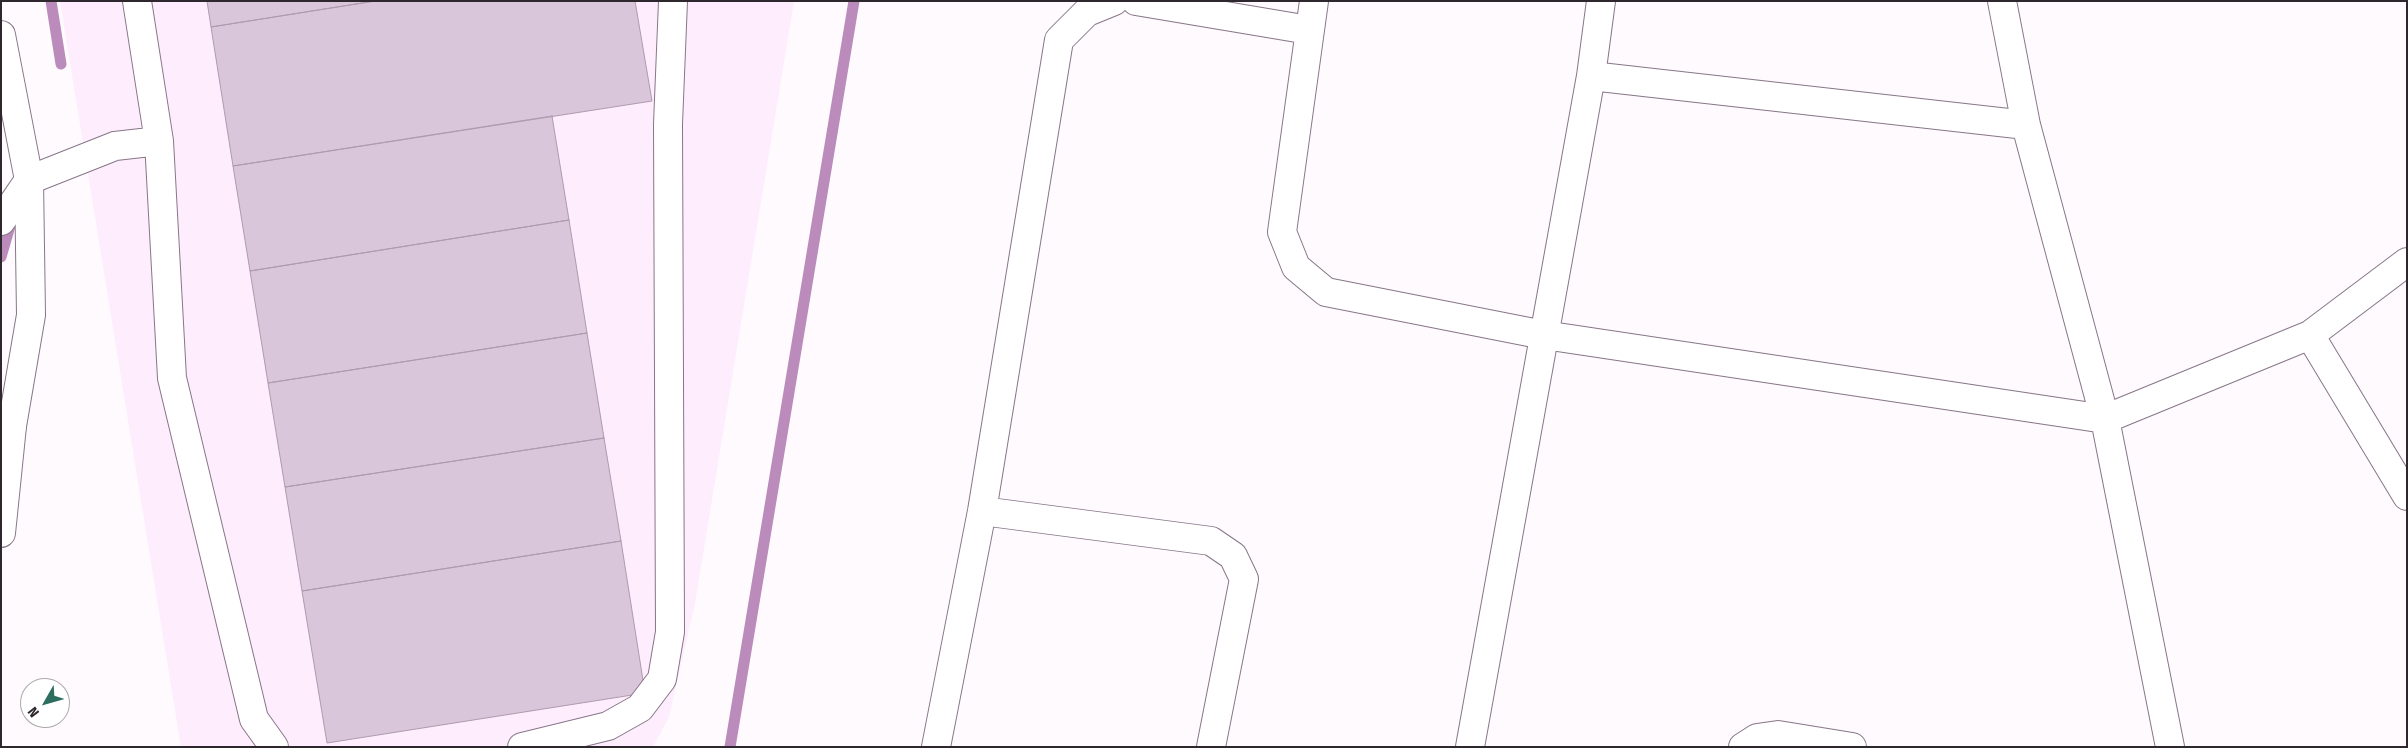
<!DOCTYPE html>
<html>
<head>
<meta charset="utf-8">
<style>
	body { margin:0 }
	#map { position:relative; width:2408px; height:748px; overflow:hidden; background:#fefafe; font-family:"Fira Sans Condensed",sans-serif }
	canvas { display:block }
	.frame { position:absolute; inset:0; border:2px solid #2e272e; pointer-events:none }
	.north { position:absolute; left:20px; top:678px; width:50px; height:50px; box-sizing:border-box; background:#fff; border:1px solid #aba9ab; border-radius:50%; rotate:232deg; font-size:14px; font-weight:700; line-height:20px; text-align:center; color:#2e272e }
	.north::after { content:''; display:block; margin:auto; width:18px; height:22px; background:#2c6f60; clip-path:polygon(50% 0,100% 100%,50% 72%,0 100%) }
</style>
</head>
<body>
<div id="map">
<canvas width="2408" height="748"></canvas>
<div class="frame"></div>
<div class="north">N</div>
</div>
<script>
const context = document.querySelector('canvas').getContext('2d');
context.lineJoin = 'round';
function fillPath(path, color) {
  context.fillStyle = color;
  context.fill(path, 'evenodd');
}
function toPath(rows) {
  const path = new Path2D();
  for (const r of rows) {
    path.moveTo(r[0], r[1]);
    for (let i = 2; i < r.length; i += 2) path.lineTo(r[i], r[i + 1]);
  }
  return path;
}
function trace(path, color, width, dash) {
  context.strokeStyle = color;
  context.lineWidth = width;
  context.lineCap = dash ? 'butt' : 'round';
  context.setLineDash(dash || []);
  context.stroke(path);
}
const built = toPath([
	[60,1,794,1,695,603,669,717,653,747,181,747]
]);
const stream = toPath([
	[51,1,61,64],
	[1,257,12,219],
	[730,747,854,1]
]);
const building = toPath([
	[207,1,375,1,211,27,207,1],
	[375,1,635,1,652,101,233,166,211,27,375,1],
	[552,116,569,220,250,271,233,166,552,116],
	[569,220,587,333,268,383,250,271,569,220],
	[587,333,604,438,285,487,268,383,587,333],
	[604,438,621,541,302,591,285,487,604,438],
	[621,541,645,693,327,743,302,591,621,541]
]);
const minor = toPath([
	[137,1,159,141,172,378,254,719,274,747],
	[1136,1,1309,30],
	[1314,1,1282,232,1296,267,1326,292,1544,335,2105,419,2310,335,2407,262],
	[2002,1,2026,125,2105,419,2170,747],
	[1591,76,2026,125],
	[1,221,29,180,115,146,159,141],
	[2310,335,2407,496],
	[982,511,1211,541,1233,556,1244,579,1211,747],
	[1,533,12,426],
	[522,747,608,726,640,708,662,679,670,632,668,124,673,1],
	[936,747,982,511,1059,40,1087,12,1114,1],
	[1470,747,1591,76,1601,1],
	[1743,747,1757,738,1778,735,1852,747]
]);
const major = toPath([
	[1,35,29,180,31,315,12,426,1,449]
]);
fillPath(built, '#fdedfd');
trace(stream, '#bb8bbc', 11);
fillPath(building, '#dac6da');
trace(building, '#af9bae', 1);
trace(minor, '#887688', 30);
trace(major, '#887688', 30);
trace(minor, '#fff', 28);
trace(major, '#fff', 28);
</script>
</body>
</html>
